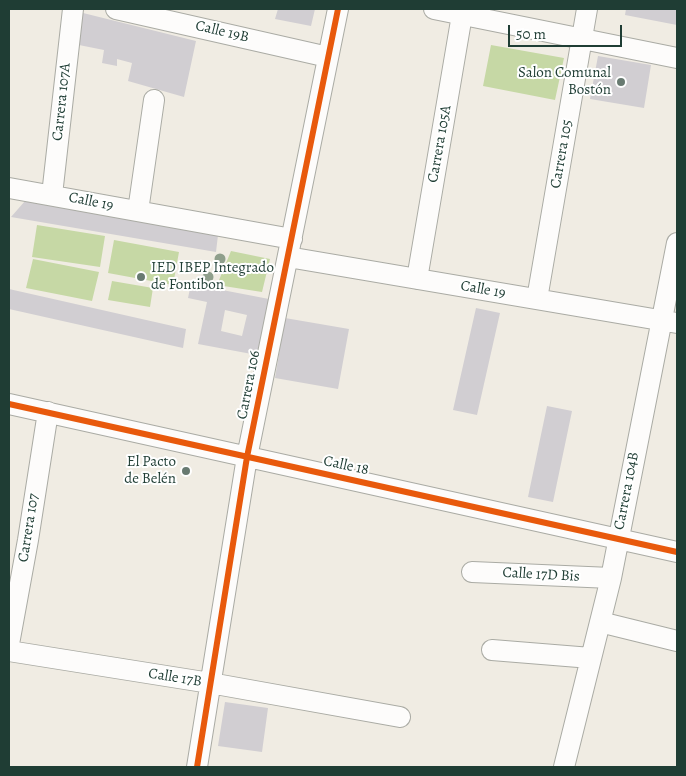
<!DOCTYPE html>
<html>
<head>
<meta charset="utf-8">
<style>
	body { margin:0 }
	#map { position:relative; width:686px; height:776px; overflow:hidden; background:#f0ece3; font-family:Alegreya,serif }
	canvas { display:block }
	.frame { position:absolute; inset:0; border:10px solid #1f3d34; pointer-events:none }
	.scale { position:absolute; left:508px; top:25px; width:114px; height:22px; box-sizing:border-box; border:2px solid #1f3d34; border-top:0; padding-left:6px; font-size:15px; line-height:18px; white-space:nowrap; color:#1f3d34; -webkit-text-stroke:4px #fff; paint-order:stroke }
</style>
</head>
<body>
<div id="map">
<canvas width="686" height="776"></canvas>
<div class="frame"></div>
<div class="scale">50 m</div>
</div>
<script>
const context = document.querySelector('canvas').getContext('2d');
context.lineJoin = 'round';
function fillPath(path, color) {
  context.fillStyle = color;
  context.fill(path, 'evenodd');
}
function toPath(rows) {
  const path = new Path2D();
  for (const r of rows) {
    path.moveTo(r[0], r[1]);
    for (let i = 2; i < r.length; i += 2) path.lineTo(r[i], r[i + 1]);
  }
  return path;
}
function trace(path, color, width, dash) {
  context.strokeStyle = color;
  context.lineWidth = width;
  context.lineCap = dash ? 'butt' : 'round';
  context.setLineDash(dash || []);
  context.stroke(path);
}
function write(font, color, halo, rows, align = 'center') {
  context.font = font + ' Alegreya,serif';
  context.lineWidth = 4;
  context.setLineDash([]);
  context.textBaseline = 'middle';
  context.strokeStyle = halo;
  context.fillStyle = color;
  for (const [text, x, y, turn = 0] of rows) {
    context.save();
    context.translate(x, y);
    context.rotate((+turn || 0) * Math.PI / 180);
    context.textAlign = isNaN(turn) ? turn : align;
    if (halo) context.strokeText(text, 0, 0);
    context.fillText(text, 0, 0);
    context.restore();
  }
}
const green = toPath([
	[491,45,564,58,555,100,483,86],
	[37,225,105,236,100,267,32,257],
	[114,240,179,252,173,285,108,273],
	[231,251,270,259,262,292,217,285],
	[33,259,99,272,92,301,26,288],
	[112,281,153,288,150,307,108,300]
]);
const building = toPath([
	[278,9,315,9,311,26,275,19],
	[626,9,677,9,677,25,625,15],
	[79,12,196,41,184,97,128,81,132,63,117,59,117,66,102,63,104,50,74,44],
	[598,56,651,65,644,108,590,99],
	[25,201,218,235,216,252,11,217],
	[191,284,269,299,257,355,198,344,207,302,188,298],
	[225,310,247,315,242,336,221,331],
	[9,289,186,329,183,348,9,309],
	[476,308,500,313,477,415,453,410],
	[285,318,349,329,338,389,275,378],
	[547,406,572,411,553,502,528,497],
	[225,702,268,708,262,752,218,746]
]);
const minor = toPath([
	[116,9,328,57],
	[434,9,677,58],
	[9,188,292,239],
	[52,195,73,9],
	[138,211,154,100],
	[288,257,677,323],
	[417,279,463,9],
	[537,299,587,9],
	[9,404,677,552],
	[472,572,611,578],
	[600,622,677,641],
	[9,644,28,540,48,412],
	[492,650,591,658],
	[9,651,210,683,400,717],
	[197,767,247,457,338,9],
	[564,767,611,578,677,243]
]);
const cycleway = toPath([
	[9,404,677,552],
	[197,767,247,457,338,9]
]);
const trees = [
	[220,259],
	[208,277]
];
const markers = [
	[621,82,5,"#687a71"],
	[141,277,5,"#687a71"],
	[186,471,5,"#687a71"]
];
const streetNames = [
	["Calle 19B",222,32,13],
	["Carrera 107A",62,102,-84],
	["Carrera 105A",440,144,-80],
	["Carrera 105",562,154,-80],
	["Calle 19",91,202,11],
	["Calle 19",483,290,10],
	["Carrera 106",249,385,-79],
	["Calle 18",346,466,12],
	["Carrera 104B",627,491,-79],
	["Carrera 107",29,528,-81],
	["Calle 17D Bis",541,575,3],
	["Calle 17B",175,678,9]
];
const poiNames = [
	["Salon Comunal",611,73],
	["Bostón",611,90],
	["IED IBEP Integrado",151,268,"left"],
	["de Fontibon",151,285,"left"],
	["El Pacto",176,462],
	["de Belén",176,479]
];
fillPath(green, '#c6d8a5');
fillPath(building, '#d1ced2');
trace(minor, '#aaaba4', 22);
trace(minor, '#fdfcfb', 20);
trace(cycleway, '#e8590c', 6);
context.fillStyle = '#8f9f8c';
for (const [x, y] of trees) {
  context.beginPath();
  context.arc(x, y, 5.5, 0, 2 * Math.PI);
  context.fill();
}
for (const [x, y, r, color] of markers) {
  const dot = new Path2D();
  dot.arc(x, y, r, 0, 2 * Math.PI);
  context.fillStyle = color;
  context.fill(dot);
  trace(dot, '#fff', 2);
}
write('15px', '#1f3d34', '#fff', streetNames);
write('15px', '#1f3d34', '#fff', poiNames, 'right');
</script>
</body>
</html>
